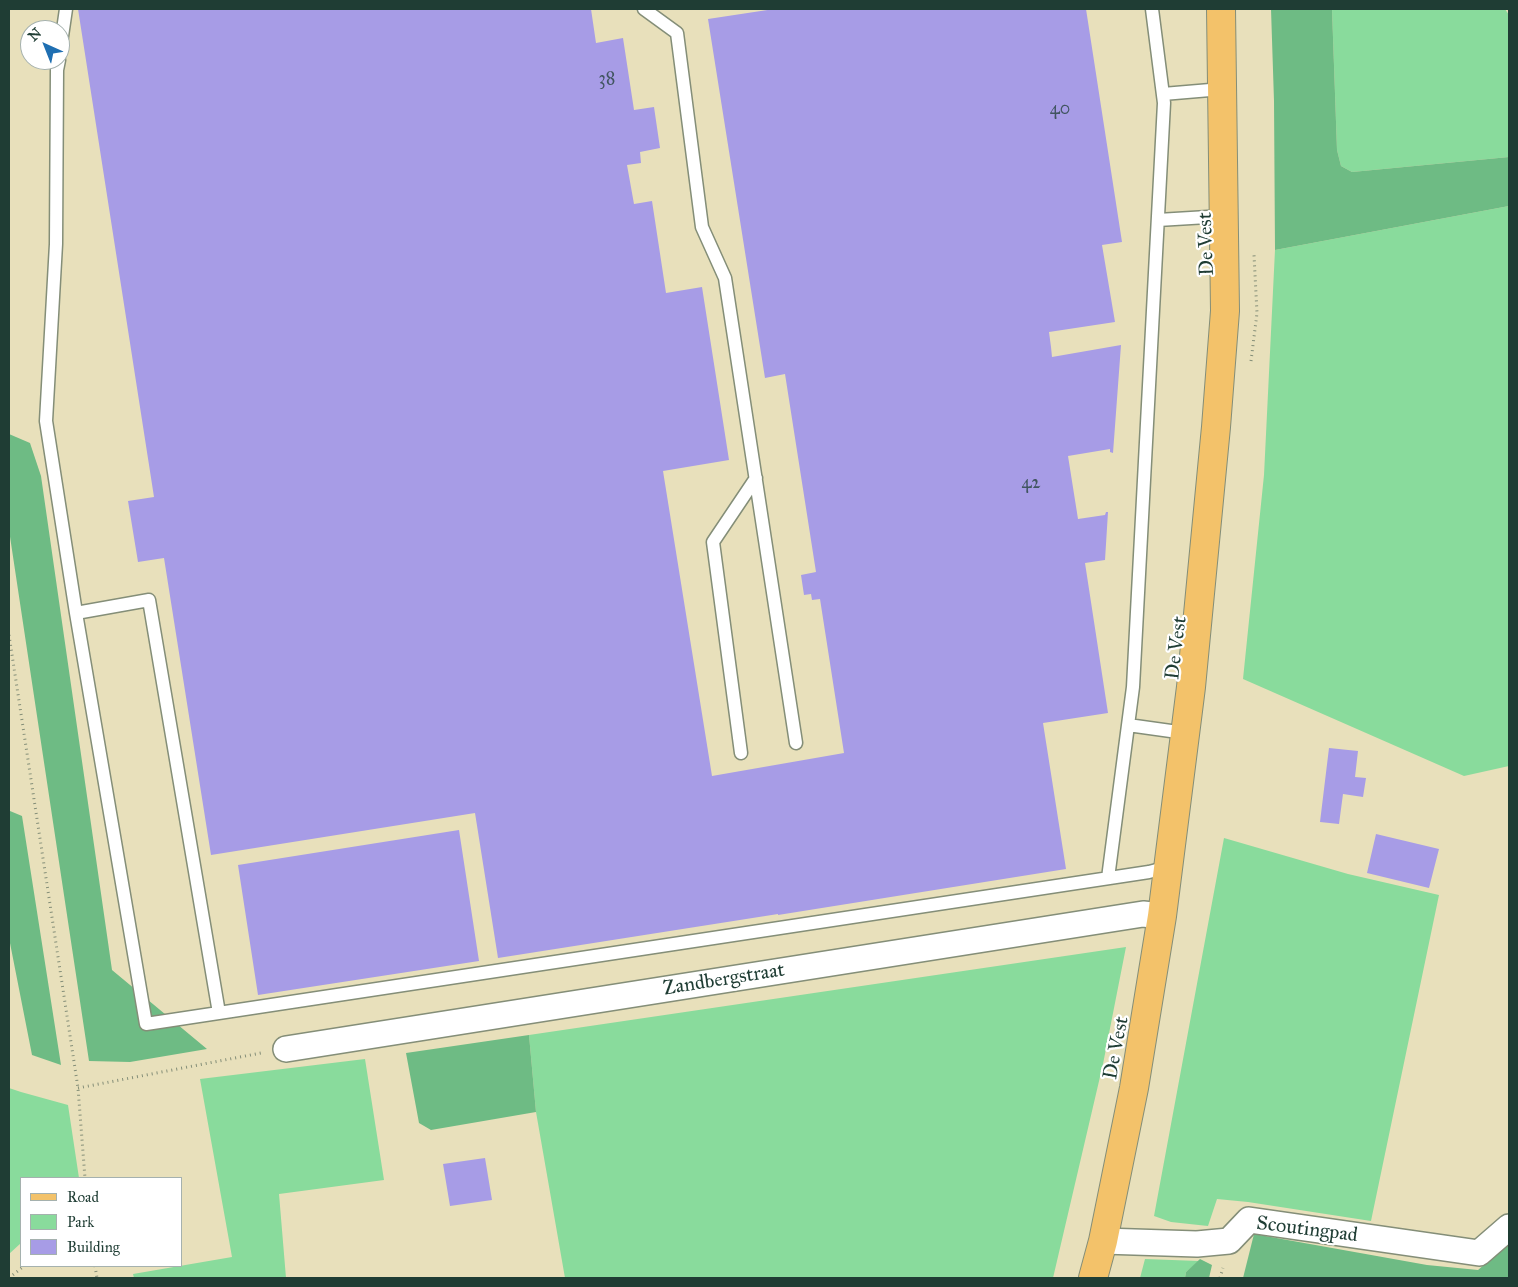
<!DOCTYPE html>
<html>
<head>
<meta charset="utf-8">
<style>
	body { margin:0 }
	#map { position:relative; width:1518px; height:1287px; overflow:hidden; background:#e8e0bb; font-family:"IM FELL Great Primer",serif }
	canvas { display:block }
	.frame { position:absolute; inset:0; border:10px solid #1f3d34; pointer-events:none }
	.legend { position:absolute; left:20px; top:1177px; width:162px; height:90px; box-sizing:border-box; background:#fff; border:1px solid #a5b1ae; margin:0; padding:6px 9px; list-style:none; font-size:15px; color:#1f3d34 }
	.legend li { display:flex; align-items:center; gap:10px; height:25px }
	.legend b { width:25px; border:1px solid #a5b1ae }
	.north { position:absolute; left:20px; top:20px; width:50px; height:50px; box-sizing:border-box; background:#fff; border:1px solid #a5b1ae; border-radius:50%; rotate:316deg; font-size:14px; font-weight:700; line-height:20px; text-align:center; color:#1f3d34 }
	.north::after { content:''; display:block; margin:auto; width:18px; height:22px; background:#1f6fb2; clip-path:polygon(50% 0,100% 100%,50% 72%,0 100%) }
</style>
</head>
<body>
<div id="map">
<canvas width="1518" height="1287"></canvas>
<div class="frame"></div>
<ul class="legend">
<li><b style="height:6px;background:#f3c26a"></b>Road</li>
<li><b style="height:14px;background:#89db9c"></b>Park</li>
<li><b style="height:14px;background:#a79ce6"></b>Building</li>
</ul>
<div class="north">N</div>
</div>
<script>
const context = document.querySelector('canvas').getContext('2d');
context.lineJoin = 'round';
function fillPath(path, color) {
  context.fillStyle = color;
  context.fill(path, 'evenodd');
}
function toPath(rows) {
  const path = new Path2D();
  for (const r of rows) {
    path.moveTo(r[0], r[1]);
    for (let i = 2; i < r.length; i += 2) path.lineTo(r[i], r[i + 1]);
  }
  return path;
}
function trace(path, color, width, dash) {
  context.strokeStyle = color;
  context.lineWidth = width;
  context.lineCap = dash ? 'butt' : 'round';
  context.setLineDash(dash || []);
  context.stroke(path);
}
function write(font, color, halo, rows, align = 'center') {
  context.font = font + ' "IM FELL Great Primer",serif';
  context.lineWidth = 4.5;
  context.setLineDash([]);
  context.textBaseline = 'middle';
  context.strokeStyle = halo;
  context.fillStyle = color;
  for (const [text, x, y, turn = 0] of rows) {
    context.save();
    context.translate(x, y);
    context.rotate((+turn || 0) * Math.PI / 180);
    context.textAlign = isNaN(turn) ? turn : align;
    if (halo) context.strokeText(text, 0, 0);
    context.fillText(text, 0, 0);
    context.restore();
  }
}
const green = toPath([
	[1332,9,1505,9,1509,15,1509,157,1352,172,1341,166,1337,150],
	[1509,206,1509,766,1464,776,1243,679,1264,475,1275,250],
	[1224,838,1348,874,1439,895,1371,1221,1248,1202,1217,1199,1208,1226,1171,1222,1154,1216],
	[1126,947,1103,1064,1053,1278,565,1278,536,1112,529,1035],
	[365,1059,384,1180,279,1194,286,1278,134,1278,133,1274,232,1257,200,1079],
	[9,1088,21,1092,68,1105,79,1178,21,1178,21,1243,9,1254],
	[1145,1259,1199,1261,1186,1272,1185,1278,1140,1278]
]);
const forest = toPath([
	[1271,9,1332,9,1337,150,1341,166,1352,172,1509,157,1509,206,1275,250,1274,101],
	[9,434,30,443,41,476,112,970,207,1049,130,1062,89,1061,9,530],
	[10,811,22,816,61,1065,32,1055,9,938,9,812],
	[529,1035,536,1112,431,1130,419,1123,406,1053],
	[1254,1234,1427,1265,1478,1270,1509,1243,1509,1278,1243,1278],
	[1200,1259,1212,1265,1209,1278,1185,1278,1186,1272]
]);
const building = toPath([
	[78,9,591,9,596,43,623,38,634,110,654,107,660,148,640,152,641,163,627,165,634,204,652,201,666,293,702,287,729,460,663,471,712,776,844,753,820,599,812,600,811,594,804,595,801,575,816,572,785,374,765,378,708,19,774,9,1086,9,1122,242,1102,245,1115,322,1049,332,1051,347,1052,357,1121,345,1113,453,1110,452,1110,449,1068,456,1078,519,1105,515,1106,512,1108,512,1105,560,1085,563,1108,713,1043,723,1066,869,778,915,778,914,498,958,475,813,211,855,164,558,138,562,128,501,154,497],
	[1329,748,1358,751,1355,777,1366,778,1363,797,1343,794,1339,824,1320,822],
	[459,830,479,961,258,995,238,865],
	[1376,834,1439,849,1429,888,1367,873],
	[485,1158,492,1200,450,1206,443,1164]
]);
const path = toPath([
	[1251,361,1257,313,1254,255],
	[9,635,78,1088,85,1178],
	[78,1088,261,1053],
	[95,1266,97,1278],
	[9,1278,24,1266],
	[1220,1278,1223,1268]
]);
const service = toPath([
	[644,9,677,33,702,227,725,278,796,743],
	[60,50,66,9],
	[59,60,57,70,56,244,46,421,76,613],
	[1163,94,1222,89],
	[1158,220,1224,216],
	[1128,725,1185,733],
	[741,753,713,542,756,478],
	[1108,878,1133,687,1164,103,1152,9],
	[219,1013,149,600,76,613,146,1024,1149,872,1168,867]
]);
const minor = toPath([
	[286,1049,1143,914,1162,916],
	[1103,1241,1197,1244,1229,1241,1249,1220,1479,1253,1509,1227]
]);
const primary = toPath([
	[1093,1278,1103,1241,1134,1088,1162,916,1191,687,1216,427,1225,311,1221,9]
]);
const numberNames = [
	["38",607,80],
	["40",1060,110],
	["42",1031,484]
];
const streetNames = [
	["De Vest",1207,244,-92],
	["De Vest",1177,648,-83],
	["Zandbergstraat",724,980,-9],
	["De Vest",1117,1048,-79],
	["Scoutingpad",1307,1230,7]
];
fillPath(green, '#89db9c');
fillPath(forest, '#6ebb84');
fillPath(building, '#a79ce6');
trace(service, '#848e78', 15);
trace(minor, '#848e78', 28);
trace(primary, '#848e78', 30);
trace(path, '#848e78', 3, [1, 4]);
trace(service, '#fff', 12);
trace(minor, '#fff', 25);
trace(primary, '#f3c26a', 28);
write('18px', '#415560', null, numberNames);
write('20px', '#1f3d34', '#fff', streetNames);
</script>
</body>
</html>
